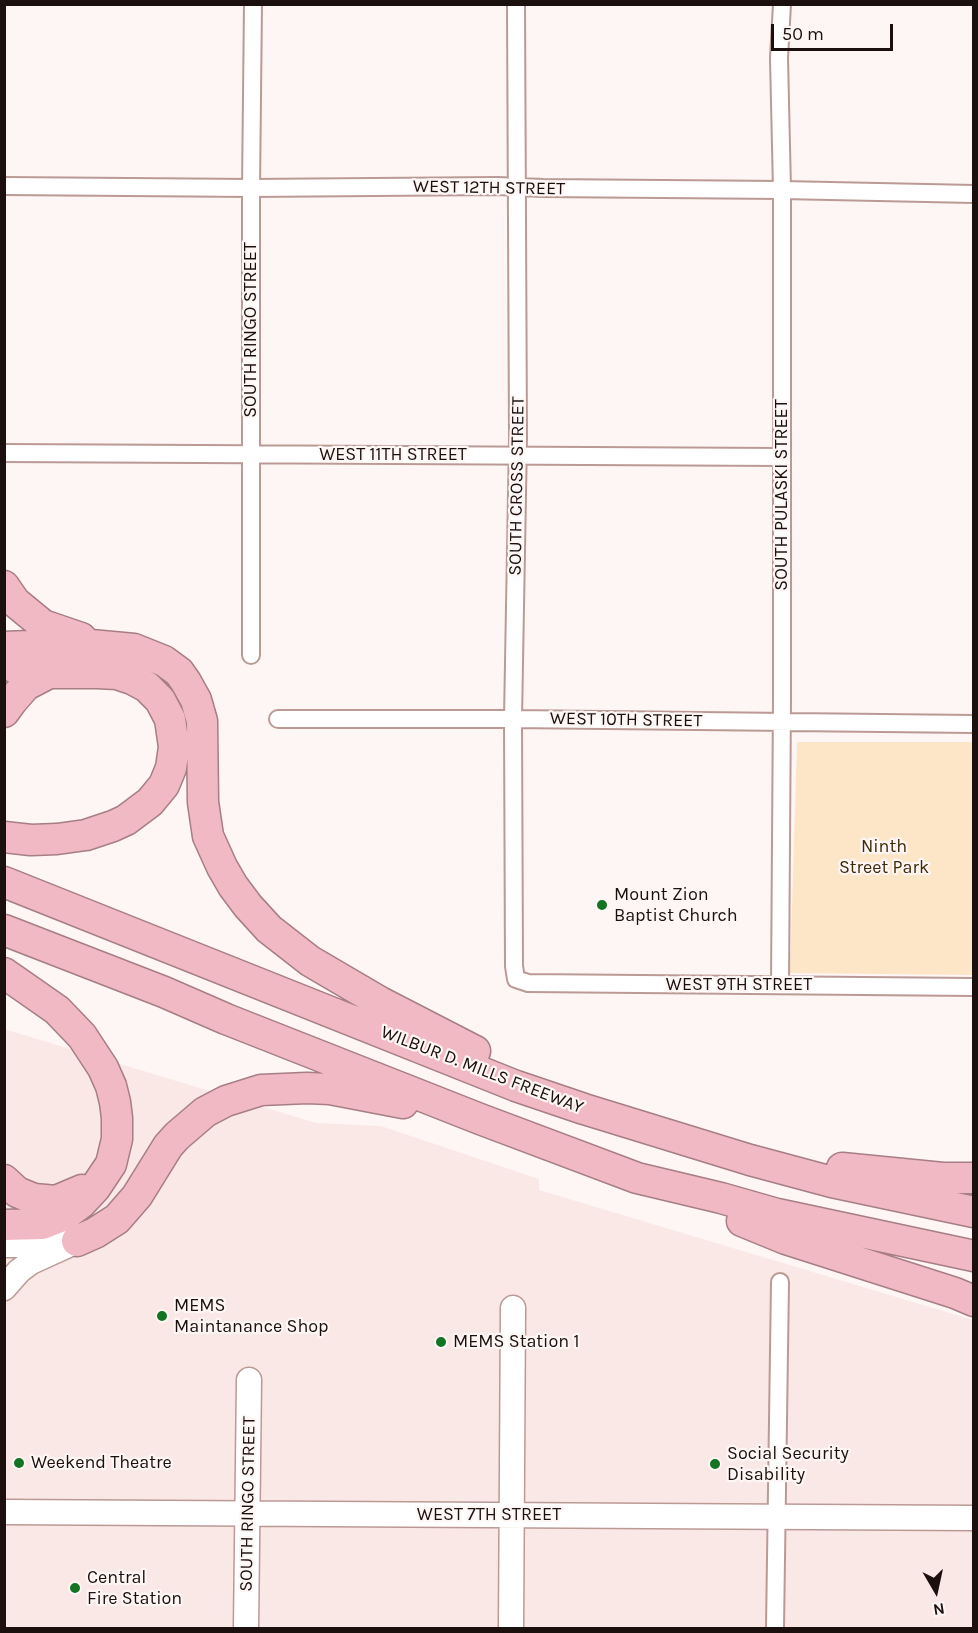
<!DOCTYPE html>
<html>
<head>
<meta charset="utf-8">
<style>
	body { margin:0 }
	#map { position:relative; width:978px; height:1633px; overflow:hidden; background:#fdf6f5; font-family:Karla,sans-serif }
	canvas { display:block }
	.frame { position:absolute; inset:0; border:6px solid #1b100e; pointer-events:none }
	.north { position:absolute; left:906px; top:1561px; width:60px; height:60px; -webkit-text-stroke:4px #fdf6f5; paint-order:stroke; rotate:171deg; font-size:16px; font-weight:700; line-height:24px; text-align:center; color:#1b100e }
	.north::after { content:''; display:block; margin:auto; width:21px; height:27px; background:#1b100e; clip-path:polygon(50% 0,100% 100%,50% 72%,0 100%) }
	.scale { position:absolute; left:771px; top:24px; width:122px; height:27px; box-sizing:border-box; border:3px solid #1b100e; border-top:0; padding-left:8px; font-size:18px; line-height:21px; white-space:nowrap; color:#1b100e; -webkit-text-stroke:4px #fdf6f5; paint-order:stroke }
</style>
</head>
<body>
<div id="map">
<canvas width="978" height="1633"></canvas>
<div class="frame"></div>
<div class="north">N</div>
<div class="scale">50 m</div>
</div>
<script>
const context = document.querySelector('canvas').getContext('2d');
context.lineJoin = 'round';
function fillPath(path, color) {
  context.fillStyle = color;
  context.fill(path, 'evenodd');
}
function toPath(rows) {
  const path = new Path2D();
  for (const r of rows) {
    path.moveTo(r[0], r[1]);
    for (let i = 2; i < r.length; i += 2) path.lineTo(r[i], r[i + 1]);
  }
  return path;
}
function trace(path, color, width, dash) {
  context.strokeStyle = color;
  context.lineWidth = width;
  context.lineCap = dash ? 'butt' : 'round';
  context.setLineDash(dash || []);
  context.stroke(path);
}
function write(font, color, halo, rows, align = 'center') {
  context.font = font + ' Karla,sans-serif';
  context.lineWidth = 4.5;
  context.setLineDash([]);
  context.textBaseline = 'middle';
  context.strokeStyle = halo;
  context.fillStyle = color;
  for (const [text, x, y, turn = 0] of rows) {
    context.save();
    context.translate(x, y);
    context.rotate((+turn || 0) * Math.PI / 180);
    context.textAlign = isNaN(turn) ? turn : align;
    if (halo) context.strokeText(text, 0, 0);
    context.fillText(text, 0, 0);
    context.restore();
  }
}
const built = toPath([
	[4,1029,316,1123,381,1126,539,1179,539,1190,973,1320,973,1628,5,1628]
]);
const green = toPath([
	[797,742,973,742,973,975,790,973]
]);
const street = toPath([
	[516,4,518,438,513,719,514,966,516,979,528,983,974,987],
	[4,186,251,188,497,186,543,188,782,190,974,194],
	[4,453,782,457],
	[251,655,251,188,253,4],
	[278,719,513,719,974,724],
	[780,985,782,698,782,190,779,58,782,4],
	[775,1628,780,1282]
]);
const secondary = toPath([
	[4,1245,27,1245,62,1242],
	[4,1288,19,1271,31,1262,77,1241],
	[4,1512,974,1518],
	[246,1628,249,1380],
	[511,1628,513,1308]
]);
const highway = toPath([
	[4,586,15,602,43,625,81,638],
	[4,647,80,644,134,649,164,661,179,672,186,682,196,700,202,721,203,802,208,836,222,867,233,886,248,906,269,929,310,961,380,1002,475,1051],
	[4,663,18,669,49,673,97,673,117,674,132,679,147,687,160,700,170,719,174,747,171,768,164,785,150,802,126,820,113,826,86,835,57,839,31,840,4,837],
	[4,712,12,701,26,685,49,673],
	[4,882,516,1086,584,1109,750,1160,832,1182,974,1212],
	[4,930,164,992,226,1019,480,1119,637,1178,721,1198,777,1214,974,1256],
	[4,973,57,1010,82,1036,103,1068,111,1086,115,1102,117,1118,117,1139,111,1164,95,1188,81,1203,65,1215,42,1224,4,1225],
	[842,1168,943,1178,974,1178],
	[4,1180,17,1192,34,1199,56,1201,82,1190],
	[742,1221,786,1239,955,1293,974,1301],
	[77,1241,95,1233,117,1219,137,1196,168,1146,177,1136,205,1112,226,1101,261,1090,307,1088,330,1089,403,1103]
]);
const markers = [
	[602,905,6,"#137424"],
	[162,1316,6,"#137424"],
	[441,1342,6,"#137424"],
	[19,1463,6,"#137424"],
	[715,1464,6,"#137424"],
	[75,1588,6,"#137424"]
];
const streetNames = [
	["WEST 12TH STREET",489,188,1],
	["SOUTH RINGO STREET",251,330,-90],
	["WEST 11TH STREET",393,455],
	["SOUTH CROSS STREET",517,486,-89],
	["SOUTH PULASKI STREET",782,495,-90],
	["WEST 10TH STREET",626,720,1],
	["WEST 9TH STREET",739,985],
	["WILBUR D. MILLS FREEWAY",482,1070,21],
	["SOUTH RINGO STREET",248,1504,-89],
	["WEST 7TH STREET",489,1515]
];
const parkNames = [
	["Ninth",884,847],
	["Street Park",884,868]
];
const poiNames = [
	["Mount Zion",614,895],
	["Baptist Church",614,916],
	["MEMS",174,1306],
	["Maintanance Shop",174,1327],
	["MEMS Station 1",453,1342],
	["Social Security",727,1454],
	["Disability",727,1475],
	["Weekend Theatre",31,1463],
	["Central",87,1578],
	["Fire Station",87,1599]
];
fillPath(built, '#f9e8e5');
fillPath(green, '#fce6c7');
trace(street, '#bb9a95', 20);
trace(secondary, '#bb9a95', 27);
trace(highway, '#a67e84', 33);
trace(street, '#fff', 16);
trace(secondary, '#fff', 24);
trace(highway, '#f1b9c4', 30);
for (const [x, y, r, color] of markers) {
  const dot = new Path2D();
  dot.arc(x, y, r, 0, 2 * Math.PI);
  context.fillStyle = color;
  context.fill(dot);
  trace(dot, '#fdf6f5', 2);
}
write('18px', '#1b100e', '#fdf6f5', streetNames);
write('18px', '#3f2a08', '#fdf6f5', parkNames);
write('18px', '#1b100e', '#fdf6f5', poiNames, 'left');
</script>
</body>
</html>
